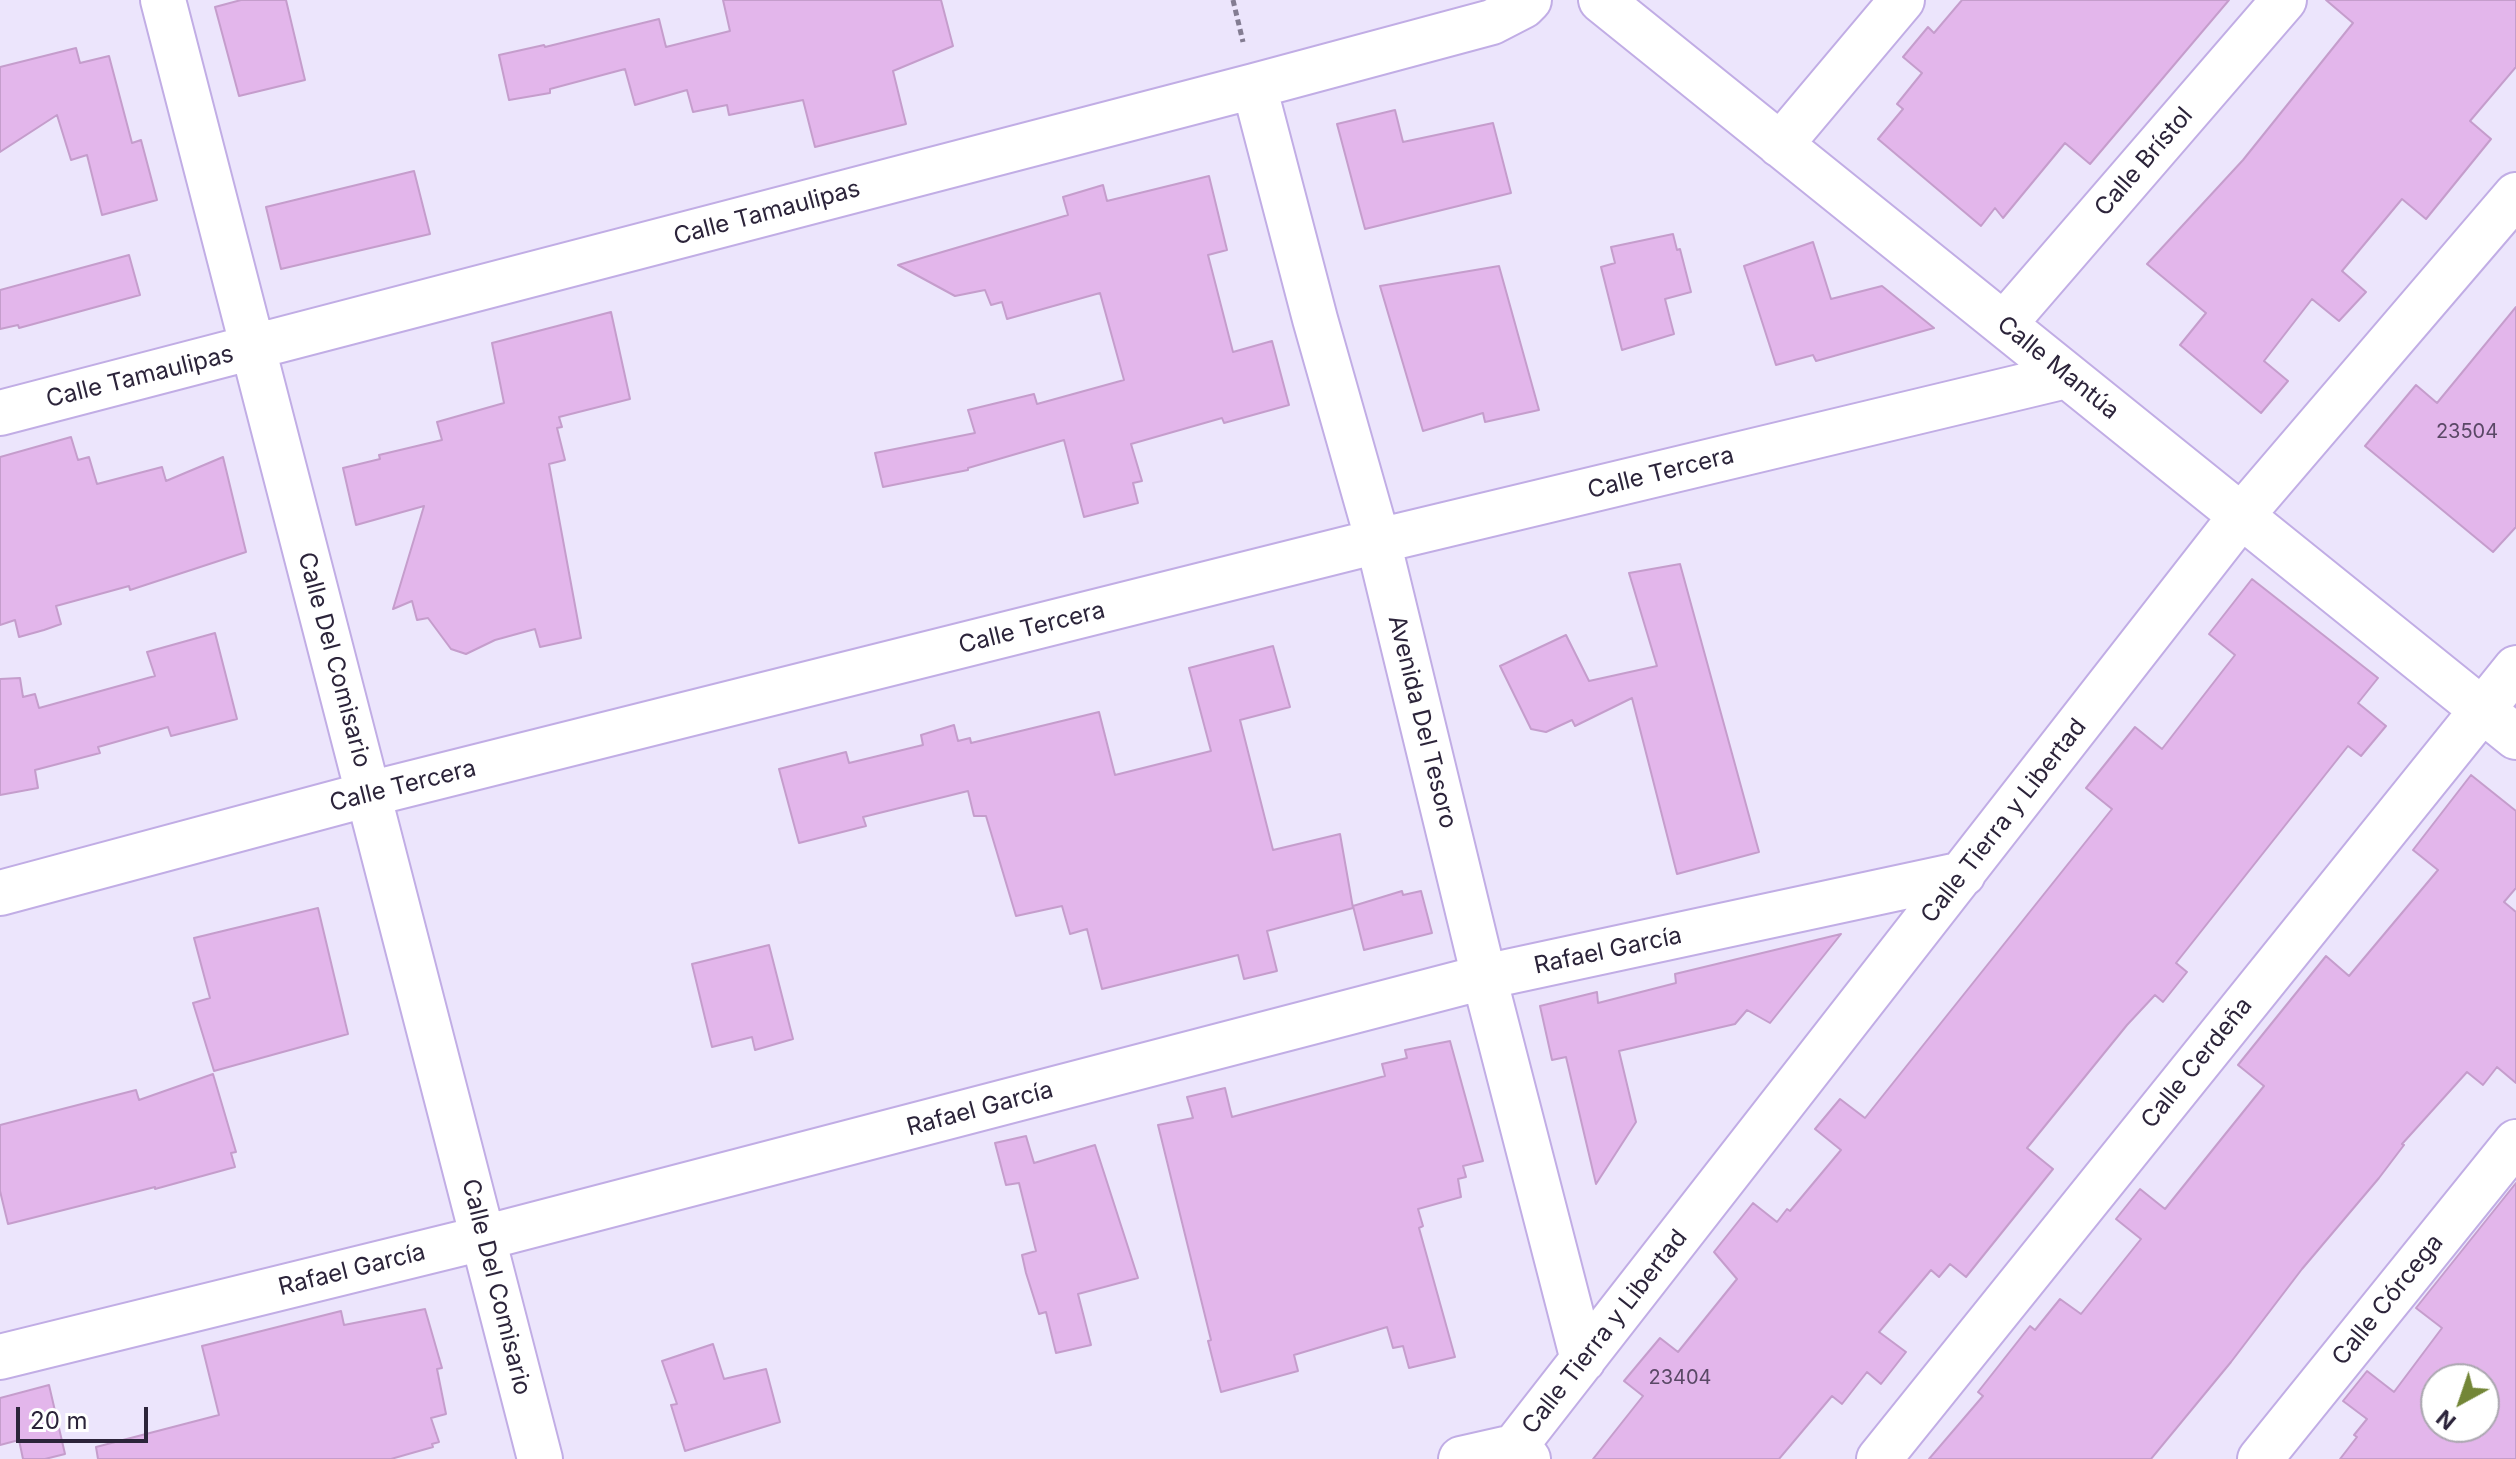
<!DOCTYPE html>
<html>
<head>
<meta charset="utf-8">
<style>
	body { margin:0 }
	#map { position:relative; width:2516px; height:1459px; overflow:hidden; background:#ece5fc; font-family:Inter,sans-serif }
	canvas { display:block }
	.north { position:absolute; left:2420px; top:1363px; width:80px; height:80px; box-sizing:border-box; background:#fff; border:2px solid #aba7b0; border-radius:50%; rotate:220deg; font-size:22px; font-weight:700; line-height:32px; text-align:center; color:#2c243a }
	.north::after { content:''; display:block; margin:auto; width:28px; height:36px; background:#738637; clip-path:polygon(50% 0,100% 100%,50% 72%,0 100%) }
	.scale { position:absolute; left:16px; top:1407px; width:132px; height:36px; box-sizing:border-box; border:4px solid #2c243a; border-top:0; padding-left:10px; font-size:24px; line-height:28px; white-space:nowrap; color:#2c243a; -webkit-text-stroke:6px #fff; paint-order:stroke }
</style>
</head>
<body>
<div id="map">
<canvas width="2516" height="1459"></canvas>
<div class="north">N</div>
<div class="scale">20 m</div>
</div>
<script>
const context = document.querySelector('canvas').getContext('2d');
context.lineJoin = 'round';
function fillPath(path, color) {
  context.fillStyle = color;
  context.fill(path, 'evenodd');
}
function toPath(rows) {
  const path = new Path2D();
  for (const r of rows) {
    path.moveTo(r[0], r[1]);
    for (let i = 2; i < r.length; i += 2) path.lineTo(r[i], r[i + 1]);
  }
  return path;
}
function trace(path, color, width, dash) {
  context.strokeStyle = color;
  context.lineWidth = width;
  context.lineCap = dash ? 'butt' : 'round';
  context.setLineDash(dash || []);
  context.stroke(path);
}
function write(font, color, halo, rows, align = 'center') {
  context.font = font + ' Inter,sans-serif';
  context.lineWidth = 6;
  context.setLineDash([]);
  context.textBaseline = 'middle';
  context.strokeStyle = halo;
  context.fillStyle = color;
  for (const [text, x, y, turn = 0] of rows) {
    context.save();
    context.translate(x, y);
    context.rotate((+turn || 0) * Math.PI / 180);
    context.textAlign = isNaN(turn) ? turn : align;
    if (halo) context.strokeText(text, 0, 0);
    context.fillText(text, 0, 0);
    context.restore();
  }
}
const building = toPath([
	[241,0,286,0,305,80,239,96,215,7,241,0],
	[723,0,941,0,953,46,893,71,906,124,815,147,803,100,729,115,727,105,693,112,687,90,635,105,625,69,550,89,550,93,509,100,499,55,544,45,545,47,659,19,666,47,730,31,723,0],
	[1962,0,2229,0,2090,164,2065,143,2003,218,1995,208,1981,226,1878,139,1903,109,1897,104,1922,73,1903,57,1928,27,1934,33,1962,0],
	[2326,0,2516,0,2516,67,2470,121,2491,139,2426,219,2402,199,2342,271,2366,292,2339,321,2312,299,2264,361,2288,381,2261,413,2180,345,2206,313,2147,264,2243,160,2353,23,2326,0],
	[76,48,80,63,109,56,132,143,141,140,157,200,102,215,87,155,71,160,57,115,0,152,0,67,76,48],
	[1395,110,1403,142,1493,123,1511,193,1365,229,1337,124,1395,110],
	[414,171,430,234,281,269,266,207,414,171],
	[1209,176,1227,250,1208,255,1233,352,1272,341,1289,405,1224,423,1222,418,1131,444,1142,481,1133,483,1138,503,1084,517,1064,440,968,468,968,470,883,487,875,453,975,433,968,410,1034,394,1037,404,1124,380,1100,293,1007,319,1002,302,991,305,985,290,955,296,898,265,1068,215,1063,197,1103,185,1107,201,1209,176],
	[1673,234,1677,250,1680,249,1691,292,1665,299,1674,334,1622,350,1601,267,1615,263,1611,247,1673,234],
	[1813,242,1831,299,1882,286,1934,328,1816,361,1813,355,1776,365,1744,266,1813,242],
	[129,255,140,295,19,328,18,325,0,329,0,290,129,255],
	[1499,266,1539,410,1485,422,1483,413,1423,431,1380,286,1499,266],
	[2516,307,2516,527,2493,552,2365,446,2416,385,2437,403,2516,307],
	[611,312,630,399,559,417,562,427,557,428,565,460,549,464,581,638,540,647,535,629,495,640,466,654,451,649,428,618,417,620,412,601,393,609,424,506,356,525,343,468,380,459,379,455,442,440,437,422,504,403,492,343,611,312],
	[71,437,78,460,89,457,97,484,162,467,166,481,223,457,246,552,130,590,129,586,56,606,61,624,44,630,19,637,15,620,0,625,0,457,71,437],
	[1680,564,1759,852,1677,874,1632,698,1575,726,1572,720,1546,732,1531,729,1500,666,1566,635,1589,681,1657,666,1629,573,1680,564],
	[2252,579,2378,678,2358,703,2386,726,2361,756,2348,746,2176,963,2187,972,2163,1002,2155,995,2127,1025,2027,1148,2053,1169,1966,1277,1950,1264,1939,1277,1931,1270,1879,1332,1906,1352,1881,1384,1867,1372,1842,1404,1832,1396,1779,1459,1593,1459,1643,1396,1624,1381,1660,1338,1678,1352,1737,1279,1714,1252,1753,1203,1777,1222,1787,1209,1790,1211,1841,1150,1815,1129,1840,1099,1865,1118,2112,809,2086,788,2135,727,2162,749,2235,655,2209,634,2252,579],
	[215,633,237,719,171,736,168,727,98,747,100,753,35,770,38,788,0,795,0,679,20,678,23,697,35,694,39,708,155,676,147,652,215,633],
	[1273,646,1290,707,1240,720,1273,850,1340,834,1353,908,1267,931,1277,971,1244,979,1238,955,1102,989,1087,929,1070,934,1062,906,1016,916,986,816,974,816,968,791,863,817,866,826,799,843,779,769,846,752,849,763,923,745,921,735,954,725,958,741,970,738,971,743,1099,712,1115,775,1211,751,1189,668,1273,646],
	[2471,775,2516,811,2516,888,2504,902,2516,912,2516,1083,2497,1067,2483,1085,2467,1072,2402,1144,2404,1145,2379,1178,2302,1269,2231,1362,2151,1459,1929,1459,1983,1396,1978,1392,2030,1326,2035,1330,2060,1299,2081,1314,2141,1239,2116,1219,2140,1189,2165,1209,2264,1086,2238,1065,2326,956,2349,976,2438,870,2413,850,2471,775],
	[1402,891,1403,895,1421,891,1432,933,1364,950,1353,906,1402,891],
	[318,908,348,1034,214,1071,193,1003,210,998,194,938,318,908],
	[1841,934,1770,1023,1747,1010,1735,1024,1619,1051,1636,1122,1596,1184,1566,1057,1552,1060,1540,1006,1597,992,1598,1003,1676,983,1675,974,1841,934],
	[769,945,793,1039,755,1050,752,1037,712,1047,692,964,769,945],
	[1450,1041,1483,1161,1463,1166,1466,1177,1458,1179,1461,1197,1418,1209,1423,1226,1419,1228,1455,1357,1409,1368,1403,1346,1393,1348,1387,1327,1294,1355,1298,1371,1221,1392,1208,1341,1211,1340,1158,1125,1193,1118,1187,1097,1225,1088,1232,1117,1385,1076,1382,1064,1407,1058,1405,1050,1450,1041],
	[213,1074,236,1152,231,1153,235,1167,155,1189,155,1187,8,1224,0,1191,0,1125,136,1090,139,1100,213,1074],
	[1026,1136,1034,1163,1095,1145,1138,1278,1078,1294,1091,1345,1056,1353,1046,1312,1039,1314,1026,1273,1022,1255,1036,1251,1019,1183,1006,1185,995,1143,1026,1136],
	[2516,1183,2516,1459,2340,1459,2357,1437,2354,1435,2367,1419,2343,1401,2367,1371,2394,1392,2442,1328,2416,1308,2516,1183],
	[2436,1379,2484,1379,2484,1427,2436,1427,2436,1379],
	[425,1309,442,1368,437,1369,446,1414,431,1418,439,1442,432,1444,433,1447,391,1459,98,1459,96,1447,219,1415,202,1346,341,1311,344,1325,425,1309],
	[713,1344,724,1379,766,1369,780,1422,685,1451,671,1405,677,1404,662,1361,713,1344],
	[49,1385,65,1454,45,1459,23,1459,19,1440,0,1445,0,1398,49,1385]
]);
const path = toPath([
	[1233,0,1243,42]
]);
const minor = toPath([
	[163,0,540,1459],
	[1601,0,2516,737],
	[1254,86,1315,319,1378,541,1484,977,1583,1360],
	[1780,145,1902,0],
	[2004,324,2284,0],
	[0,413,1254,86,1492,22,1523,6,1529,0],
	[0,893,369,794,1378,541,2066,376],
	[0,1357,483,1238,1484,977,1963,874],
	[1461,1459,1514,1447,1528,1459],
	[1505,1459,2241,516,2516,195],
	[1879,1459,2516,668],
	[2260,1459,2516,1142]
]);
const numberNames = [
	["23504",2467,432],
	["23404",1680,1378]
];
const streetNames = [
	["Calle Brístol",2144,162,-49],
	["Calle Tamaulipas",767,213,-15],
	["Calle Mantúa",2058,368,39],
	["Calle Tamaulipas",140,377,-14],
	["Calle Tercera",1661,473,-14],
	["Calle Tercera",1032,628,-14],
	["Calle Del Comisario",334,660,75],
	["Avenida Del Tesoro",1422,722,76],
	["Calle Tercera",403,786,-14],
	["Calle Tierra y Libertad",2004,821,-52],
	["Rafael García",1608,951,-12],
	["Calle Cerdeña",2197,1063,-51],
	["Rafael García",980,1109,-15],
	["Rafael García",352,1270,-14],
	["Calle Del Comisario",496,1287,76],
	["Calle Córcega",2388,1300,-51],
	["Calle Tierra y Libertad",1605,1332,-52]
];
fillPath(building, '#e3b6eb');
trace(building, '#c59dcc', 2);
trace(minor, '#c1ade5', 48);
trace(path, '#837c92', 5, [6, 4]);
trace(minor, '#fff', 44);
write('20px', '#5a4866', null, numberNames);
write('24px', '#2c243a', '#fff', streetNames);
</script>
</body>
</html>
